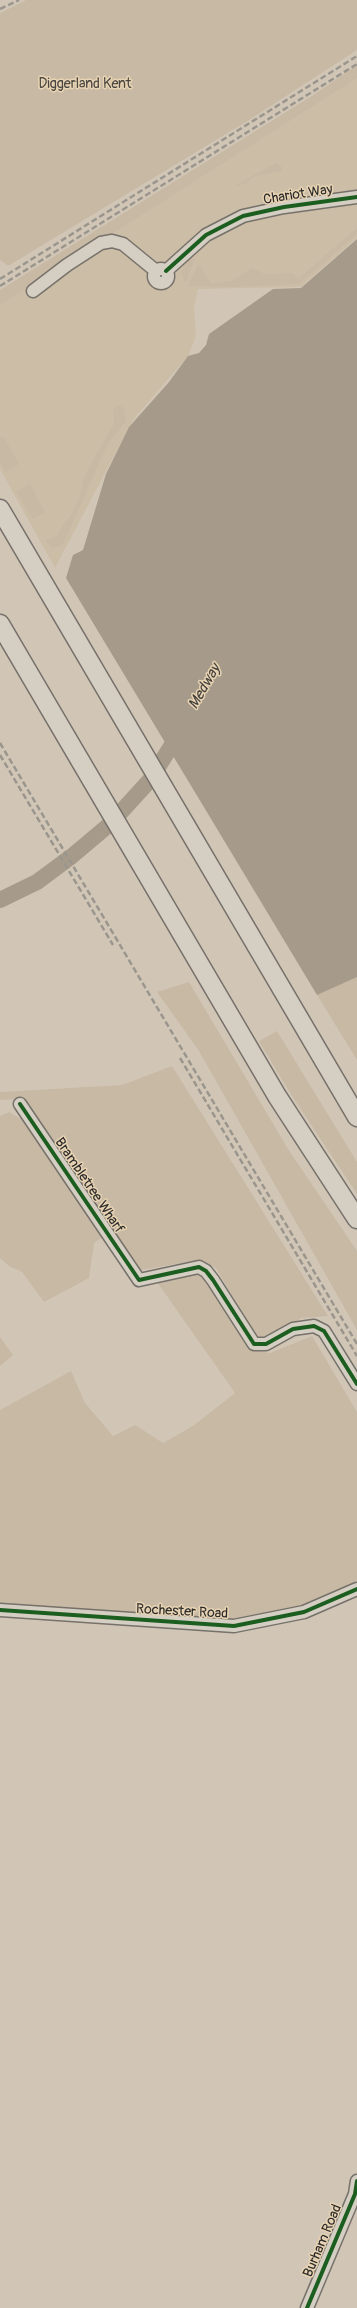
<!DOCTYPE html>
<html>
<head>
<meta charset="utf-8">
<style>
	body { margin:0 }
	canvas { display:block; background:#d1c6b6 }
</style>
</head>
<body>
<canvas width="357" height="2308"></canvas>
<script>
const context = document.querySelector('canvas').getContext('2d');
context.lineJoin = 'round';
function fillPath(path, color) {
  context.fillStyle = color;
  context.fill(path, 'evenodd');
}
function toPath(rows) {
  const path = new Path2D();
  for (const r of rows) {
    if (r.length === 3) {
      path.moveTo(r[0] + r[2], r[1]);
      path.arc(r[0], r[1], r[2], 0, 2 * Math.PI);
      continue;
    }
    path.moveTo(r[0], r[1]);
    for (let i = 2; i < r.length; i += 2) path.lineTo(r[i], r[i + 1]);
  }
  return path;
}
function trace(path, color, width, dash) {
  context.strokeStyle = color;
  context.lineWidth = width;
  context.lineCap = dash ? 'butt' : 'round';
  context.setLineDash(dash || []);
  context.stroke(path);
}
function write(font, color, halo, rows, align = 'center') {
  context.font = font + ' Pangolin,sans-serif';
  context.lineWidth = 3;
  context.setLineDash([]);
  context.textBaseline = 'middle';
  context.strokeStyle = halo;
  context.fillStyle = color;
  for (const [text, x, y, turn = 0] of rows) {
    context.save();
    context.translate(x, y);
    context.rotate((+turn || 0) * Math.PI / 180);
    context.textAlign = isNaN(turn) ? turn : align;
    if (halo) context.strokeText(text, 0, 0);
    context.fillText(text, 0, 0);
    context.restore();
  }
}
const built = toPath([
	[357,71,357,238,301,287,198,289,194,308,196,336,188,356,133,420,55,568,0,469,0,296]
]);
const green = toPath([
	[26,0,357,0,357,50,249,120,8,266,0,260,0,13],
	[357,65,357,78,0,305,0,290,8,285,315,94],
	[276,163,282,167,281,171,256,176,247,181,248,183,234,186],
	[357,228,357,234,299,284,231,287,188,286,198,264,212,284,233,280,252,268,264,274,293,273,298,279],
	[189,258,195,259,185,283,182,272,185,260],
	[120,405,125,410,126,421,107,445,65,540,60,546,52,548,44,540,52,538,57,535,72,513,80,496,84,477,114,423,113,410],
	[3,436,19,464,5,473,0,462,0,438],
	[30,484,45,512,33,519,16,492],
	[357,976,357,1060,317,995],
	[189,982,288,1149,357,1251,357,1330,199,1051,157,992],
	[277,1031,357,1162,357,1194,290,1093,259,1041],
	[172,1066,328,1316,302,1318,268,1337,256,1337,216,1268,199,1260,141,1270,22,1099,0,1100,0,1092,122,1085],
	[9,1112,26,1122,106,1235,94,1243,89,1278,44,1302,22,1272,9,1266,0,1258,0,1116],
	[195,1270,202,1275,252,1350,270,1353,312,1336,357,1412,357,1581,338,1591,285,1611,237,1619,152,1617,0,1605,0,1410,71,1371,85,1403,113,1436,135,1425,163,1443,193,1426,235,1393,157,1282],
	[0,1337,13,1355,0,1366]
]);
const water = toPath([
	[357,239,357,977,317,995,66,578,73,555,83,550,106,474,129,427,169,382,188,356,199,353,206,345,209,334,273,289,301,288]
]);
const river = toPath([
	[0,900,37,882,72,856,110,824,150,780,180,732]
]);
const minor = toPath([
	[161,276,7],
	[166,271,206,235,243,216,284,207,357,197],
	[33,291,67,265,101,243,112,241,123,244,156,271],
	[20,1104,139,1280,199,1267,206,1271,213,1280,254,1344,266,1344,293,1329,314,1326,324,1331,357,1384],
	[0,1610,234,1626,304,1612,357,1589],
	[307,2308,355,2194,357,2181]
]);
const highway = toPath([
	[0,509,357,1117],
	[0,624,277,1096,357,1219]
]);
const rail = toPath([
	[0,9,19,0],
	[0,279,357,56],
	[0,286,357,64],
	[0,743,357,1344],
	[0,755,113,945],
	[180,1058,357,1356]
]);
const cycleway = toPath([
	[166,271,206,235,243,216,284,207,357,197],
	[20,1104,139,1280,199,1267,206,1271,213,1280,254,1344,266,1344,293,1329,314,1326,324,1331,357,1384],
	[0,1610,234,1626,304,1612,357,1589],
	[307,2308,355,2194,357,2181]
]);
const parkNames = [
	["Diggerland Kent",85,84]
];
const streetNames = [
	["Chariot Way",298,195,-9],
	["Brambletree Wharf",89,1186,56],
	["Rochester Road",182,1612,3],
	["Burham Road",323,2241,-67]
];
const waterNames = [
	["Medway",205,687,-60]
];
fillPath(built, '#ccbda6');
fillPath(green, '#c7b9a4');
fillPath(water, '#a69b8a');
trace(river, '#a69b8a', 16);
trace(minor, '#76716a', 15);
trace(highway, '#76716a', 21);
trace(minor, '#d5cec2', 12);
trace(highway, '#d5cec2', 18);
trace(rail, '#9b968d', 2.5, [6, 3]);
trace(cycleway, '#1b5e20', 4);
write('14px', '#494540', '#e8d3b2', parkNames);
write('14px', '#2b2b2b', '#e8d3b2', streetNames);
write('italic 15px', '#45423e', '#e8d3b2', waterNames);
</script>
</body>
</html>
